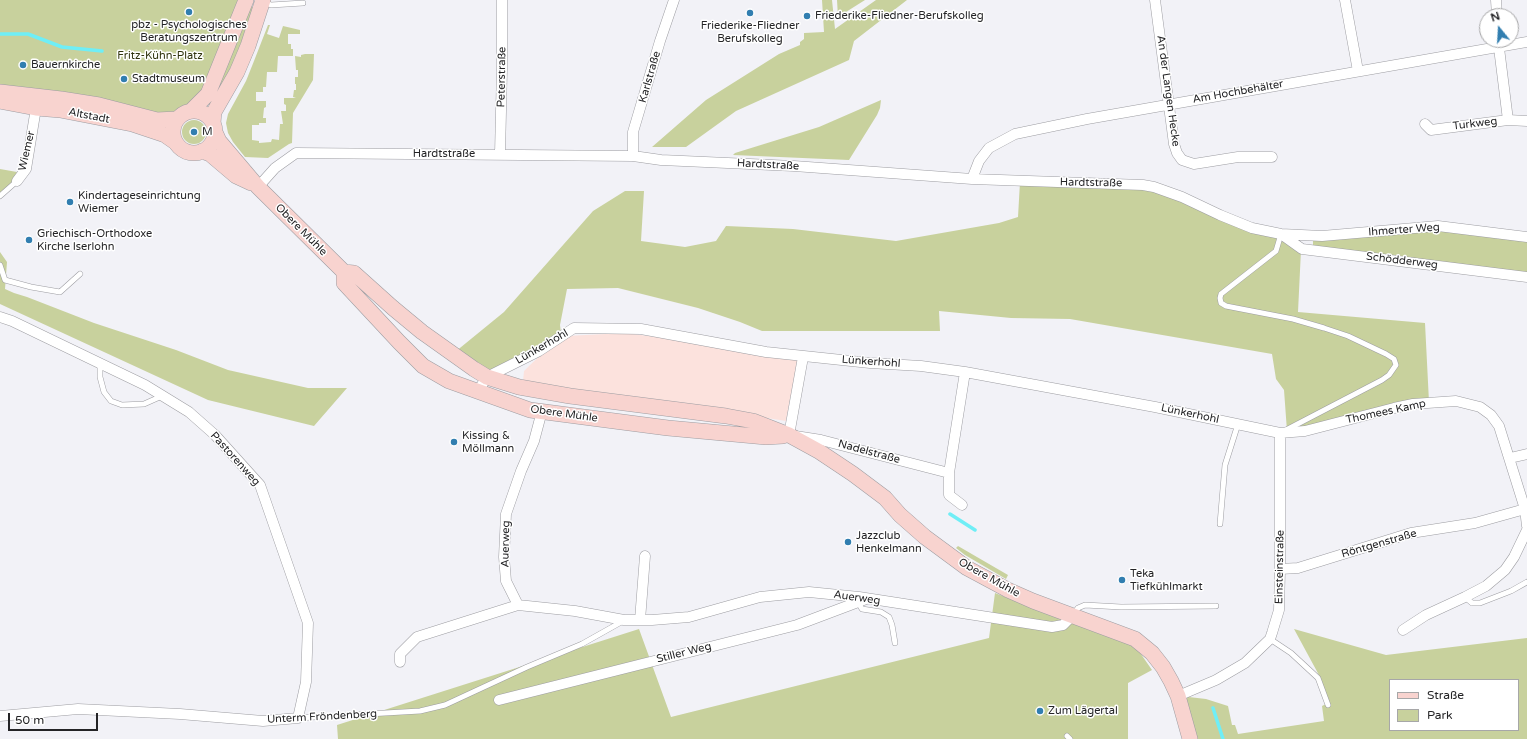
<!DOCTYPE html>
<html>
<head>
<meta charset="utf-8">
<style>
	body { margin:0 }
	#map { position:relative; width:1527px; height:739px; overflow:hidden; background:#f2f2f7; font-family:"Varela Round",sans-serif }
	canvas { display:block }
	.legend { position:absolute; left:1389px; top:679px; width:130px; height:52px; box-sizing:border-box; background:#fff; border:1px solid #a7a7a8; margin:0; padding:5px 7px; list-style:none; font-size:12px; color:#242426 }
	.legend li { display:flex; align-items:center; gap:8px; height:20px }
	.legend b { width:20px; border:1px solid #a7a7a8 }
	.north { position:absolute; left:1479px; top:8px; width:40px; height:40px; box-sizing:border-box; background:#fff; border:1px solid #a7a7a8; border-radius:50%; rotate:342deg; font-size:11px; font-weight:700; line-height:16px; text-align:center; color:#242426 }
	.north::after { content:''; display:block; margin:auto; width:14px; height:18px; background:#317eb0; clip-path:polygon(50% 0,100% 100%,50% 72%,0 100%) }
	.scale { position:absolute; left:8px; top:713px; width:90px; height:18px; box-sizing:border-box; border:2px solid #242426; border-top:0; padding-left:5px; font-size:12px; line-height:14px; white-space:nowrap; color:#242426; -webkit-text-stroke:3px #fff; paint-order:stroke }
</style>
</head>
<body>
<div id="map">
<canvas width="1527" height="739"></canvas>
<ul class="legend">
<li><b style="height:5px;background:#f8d3cf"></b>Straße</li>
<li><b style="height:11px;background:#c8d19d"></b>Park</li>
</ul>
<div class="north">N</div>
<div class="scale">50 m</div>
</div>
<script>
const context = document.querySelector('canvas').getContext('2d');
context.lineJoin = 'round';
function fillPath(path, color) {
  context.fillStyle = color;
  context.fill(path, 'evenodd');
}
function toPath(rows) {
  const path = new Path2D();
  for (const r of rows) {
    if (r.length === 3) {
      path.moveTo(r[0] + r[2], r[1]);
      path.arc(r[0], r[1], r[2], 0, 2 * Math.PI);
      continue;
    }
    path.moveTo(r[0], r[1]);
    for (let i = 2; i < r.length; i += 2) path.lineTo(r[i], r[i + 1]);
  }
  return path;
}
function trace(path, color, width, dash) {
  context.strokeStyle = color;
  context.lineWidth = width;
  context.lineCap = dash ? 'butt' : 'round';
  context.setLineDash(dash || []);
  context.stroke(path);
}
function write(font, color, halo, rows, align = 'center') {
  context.font = font + ' "Varela Round",sans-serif';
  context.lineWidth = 3;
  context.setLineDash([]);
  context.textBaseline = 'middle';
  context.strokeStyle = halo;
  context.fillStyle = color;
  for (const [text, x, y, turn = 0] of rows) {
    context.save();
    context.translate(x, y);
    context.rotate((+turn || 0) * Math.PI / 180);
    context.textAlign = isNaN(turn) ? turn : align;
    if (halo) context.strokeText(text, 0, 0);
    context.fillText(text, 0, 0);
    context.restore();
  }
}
const industrial = toPath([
	[625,333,696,342,798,360,786,421,692,406,567,390,523,381,524,371,530,365,545,351,566,336]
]);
const green = toPath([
	[0,0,244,0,198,102,182,112,161,113,0,86],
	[822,0,832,0,835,29,876,0,907,0,854,41,849,60,736,111,686,147,652,147,706,100,779,54,800,45,800,42,804,39,804,33,824,32],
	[837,0,865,0,838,17],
	[249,6,254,7,243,39,233,63,217,95,213,92],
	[268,25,270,25,267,34,279,38,283,26,300,30,300,34,288,34,288,44,291,44,291,49,293,49,293,56,278,56,277,72,267,72,266,87,263,87,263,92,256,92,256,101,266,101,266,107,264,108,263,118,266,118,266,123,259,123,259,125,252,125,252,144,252,140,259,141,259,143,271,142,272,139,279,140,280,124,283,124,281,111,286,111,286,105,284,104,284,98,296,98,293,97,294,90,297,90,296,90,296,84,297,84,295,84,295,77,298,77,298,70,296,70,295,56,301,57,301,55,305,54,314,54,313,80,293,113,292,143,289,144,268,158,245,157,233,142,228,133,226,123,228,114,246,81,254,61],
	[881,100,880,108,877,115,849,160,733,155,735,153,819,127],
	[194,132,12],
	[0,169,17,172,11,183,0,194],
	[1020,182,1142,186,1280,235,1301,250,1298,312,1425,323,1429,402,1287,431,1284,390,1276,379,1272,354,1070,319,1011,318,939,311,940,331,762,331,740,322,698,308,618,288,567,289,560,325,561,333,490,374,455,352,504,312,593,211,625,191,644,191,641,241,685,247,716,241,726,226,793,229,896,241,999,223,1018,217],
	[1438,226,1527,236,1527,276,1313,249,1313,238],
	[0,252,7,262,5,289,14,293,27,297,94,323,176,350,228,370,308,388,347,388,314,426,208,400,0,304],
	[958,546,1008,575,1006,579,965,555,956,548],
	[995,593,1136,647,1152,670,1128,683,1128,739,338,739,337,725,639,629,671,717,989,638],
	[1294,629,1386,655,1527,638,1527,739,1192,739,1180,696,1206,699,1228,706,1232,725,1235,725,1238,734,1324,721,1322,706,1326,704,1320,677],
	[1390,680,1518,680,1518,730,1390,730]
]);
const stream = toPath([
	[0,34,28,34,62,47,102,51],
	[950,514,975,530],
	[1213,708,1223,739]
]);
const lane = toPath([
	[264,2,271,5,303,3],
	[0,196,17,181],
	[1281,234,1276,251,1221,294,1220,298,1221,303,1226,306,1293,319,1324,328,1348,336,1386,354,1394,359,1396,365,1389,375,1382,380,1286,430],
	[0,265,5,280,31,287,60,292,80,274],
	[100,364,100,377,104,392,111,401,122,405,144,404,162,396],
	[1220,524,1225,465,1238,424],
	[1465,597,1472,603,1480,603,1511,591,1527,582],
	[858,602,862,609,881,612,889,617,892,625,895,643],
	[1073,615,1078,608,1085,605,1121,607,1216,606],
	[1270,639,1291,653,1318,678,1328,705],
	[298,718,420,711,445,705,527,667,582,644,623,621],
	[1067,736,1070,739]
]);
const street = toPath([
	[1155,0,1174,144,1177,153,1182,160,1194,164,1238,157,1272,157],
	[1345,0,1358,71],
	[1496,0,1497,16],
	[1498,40,1508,120],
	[1425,124,1431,130,1508,120,1527,121],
	[500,154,502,68,502,0],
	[633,156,633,132,660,41,674,0],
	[972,179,979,161,989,148,1015,134,1087,119,1527,42],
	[17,181,26,169,37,102],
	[258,187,275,168,296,153,633,156,661,160,794,166,972,179,1143,185,1154,187,1182,197,1220,215,1252,228,1281,234,1322,236,1438,226,1527,237],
	[1281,234,1302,249,1527,277],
	[0,317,12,321,145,385,189,412,215,435,260,485,308,623,306,682,298,718,263,721,180,714,78,709,0,716],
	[803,357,789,435,821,440,949,473],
	[478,391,487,377,539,351,574,328,641,329,766,352,870,363,921,366,965,372,1155,407,1280,433,1305,431,1394,408,1413,404,1456,401,1480,407,1491,415,1499,426,1525,509,1527,526],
	[542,411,534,441,521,471,506,514,504,557,506,581,518,605,575,611,624,620,652,620,689,617,760,597,809,592,859,597,1052,627,1063,625,1072,616],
	[1510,458,1527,454],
	[962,505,949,495,949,473,965,372],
	[1280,569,1298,568,1411,533,1475,523,1525,509],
	[640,620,645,556],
	[1403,630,1426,615,1465,597,1486,586,1505,570,1514,557,1527,530],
	[400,662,400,654,417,637,518,605],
	[1178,696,1216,680,1245,663,1270,639,1272,633,1279,610,1280,569,1280,433],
	[499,700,797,625,866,599]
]);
const secondary = toPath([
	[0,92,61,99,99,105,157,120,177,119],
	[0,101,36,108,60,110,132,124,165,135,175,142],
	[191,111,208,94,246,0],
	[194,132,21],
	[213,123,214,112,237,72,248,46,263,0],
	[215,132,219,141,258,187,344,272,354,273,393,308,422,332,474,369,487,377,519,387,570,396,726,416,753,421,789,435,820,452,853,474,885,498,900,515,925,537,967,568,1008,590,1033,601,1135,639,1152,653,1163,667,1171,681,1178,696,1190,739],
	[202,151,210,154,236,176,251,183],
	[344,272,344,283,399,342,423,366,449,381,530,410,668,428,766,437,783,436]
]);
const markers = [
	[189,12,4,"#317eb0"],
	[750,13,4,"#317eb0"],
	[807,16,4,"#317eb0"],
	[23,65,4,"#317eb0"],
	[124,79,4,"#317eb0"],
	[194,132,4,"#317eb0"],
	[70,202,4,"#317eb0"],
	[29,240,4,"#317eb0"],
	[454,442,4,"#317eb0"],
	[848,542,4,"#317eb0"],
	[1122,580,4,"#317eb0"],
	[1040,711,4,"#317eb0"]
];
const poiNames = [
	["Friederike-Fliedner-Berufskolleg",815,16],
	["pbz - Psychologisches",189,25,"center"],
	["Beratungszentrum",189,38,"center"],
	["Friederike-Fliedner",750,26,"center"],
	["Berufskolleg",750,39,"center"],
	["Bauernkirche",31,65],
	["Stadtmuseum",132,79],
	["M",202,132],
	["Kindertageseinrichtung",78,196],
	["Wiemer",78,209],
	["Griechisch-Orthodoxe",37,234],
	["Kirche Iserlohn",37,247],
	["Kissing &",462,436],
	["Möllmann",462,449],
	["Jazzclub",856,536],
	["Henkelmann",856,549],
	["Teka",1130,574],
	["Tiefkühlmarkt",1130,587],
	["Zum Lägertal",1048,711]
];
const parkNames = [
	["Fritz-Kühn-Platz",160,56]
];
const streetNames = [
	["Peterstraße",502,77,-89],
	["Karlstraße",650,77,-74],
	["An der Langen Hecke",1168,91,82],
	["Am Hochbehälter",1238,92,-10],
	["Altstadt",89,116,11],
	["Turkweg",1475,124,-7],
	["Wiemer",27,151,-77],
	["Hardtstraße",444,154],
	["Hardtstraße",768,165,3],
	["Hardtstraße",1091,183,1],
	["Obere Mühle",301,230,45],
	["Ihmerter Weg",1404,230,-4],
	["Schödderweg",1402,261,7],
	["Lünkerhohl",542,347,-30],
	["Lünkerhohl",871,362,4],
	["Thomees Kamp",1386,412,-12],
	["Obere Mühle",564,414,8],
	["Lünkerhohl",1190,414,12],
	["Nadelstraße",869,452,15],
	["Pastorenweg",235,459,48],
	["Auerweg",506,544,-89],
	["Röntgenstraße",1379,544,-16],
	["Einsteinstraße",1280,567,-89],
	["Obere Mühle",989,578,29],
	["Auerweg",857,598,8],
	["Stiller Weg",684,653,-14],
	["Unterm Fröndenberg",322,717,-3]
];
fillPath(industrial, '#fce2dd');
fillPath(green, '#c8d19d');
trace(stream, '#6feef6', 3.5);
trace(lane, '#9d9da2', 6);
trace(street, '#9d9da2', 11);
trace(secondary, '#9d9da2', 16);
trace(lane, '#fff', 5);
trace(street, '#fff', 10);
trace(secondary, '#f8d3cf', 15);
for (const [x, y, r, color] of markers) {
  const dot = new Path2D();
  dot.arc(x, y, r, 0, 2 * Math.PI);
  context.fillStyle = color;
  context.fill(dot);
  trace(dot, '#fff', 1.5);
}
write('11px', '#242426', '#fff', poiNames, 'left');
write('11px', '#2f330d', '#fff', parkNames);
write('11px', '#242426', '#fff', streetNames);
</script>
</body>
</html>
